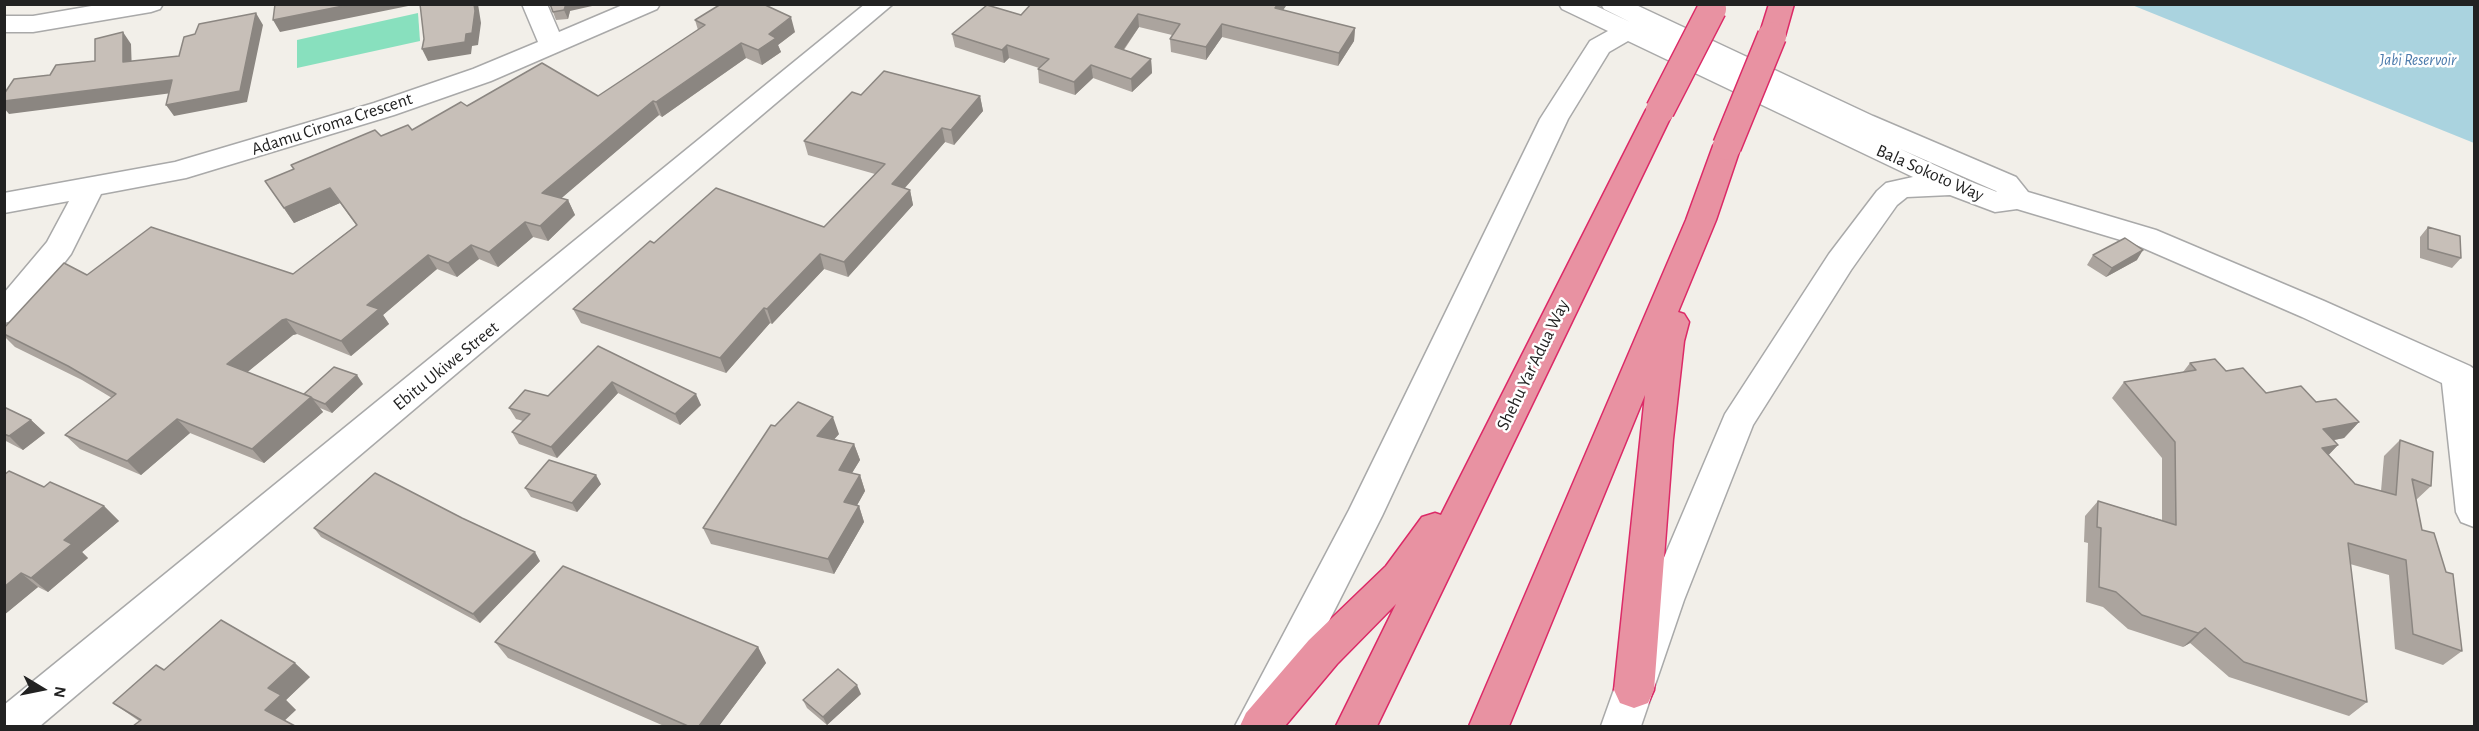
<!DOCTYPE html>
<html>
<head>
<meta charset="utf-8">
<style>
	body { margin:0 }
	#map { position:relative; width:2479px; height:731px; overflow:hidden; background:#f2efe9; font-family:"Alegreya Sans",sans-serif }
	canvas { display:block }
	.frame { position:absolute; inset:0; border:6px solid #222; pointer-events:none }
	.north { position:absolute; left:12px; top:659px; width:60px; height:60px; -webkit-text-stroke:4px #fff; paint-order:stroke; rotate:100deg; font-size:16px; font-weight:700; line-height:24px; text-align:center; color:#222 }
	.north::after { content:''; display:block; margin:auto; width:21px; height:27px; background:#222; clip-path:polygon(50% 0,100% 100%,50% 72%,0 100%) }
</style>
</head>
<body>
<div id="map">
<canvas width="2479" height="731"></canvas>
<div class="frame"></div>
<div class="north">N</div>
</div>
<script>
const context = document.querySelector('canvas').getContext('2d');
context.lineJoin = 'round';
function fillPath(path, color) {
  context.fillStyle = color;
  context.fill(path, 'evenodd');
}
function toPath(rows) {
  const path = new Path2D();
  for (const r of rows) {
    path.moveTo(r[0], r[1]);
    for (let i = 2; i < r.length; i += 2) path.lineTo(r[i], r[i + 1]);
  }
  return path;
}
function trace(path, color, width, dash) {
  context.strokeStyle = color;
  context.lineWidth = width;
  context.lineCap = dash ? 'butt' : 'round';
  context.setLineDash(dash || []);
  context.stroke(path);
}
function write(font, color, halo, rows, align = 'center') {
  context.font = font + ' "Alegreya Sans",sans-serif';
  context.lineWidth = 5;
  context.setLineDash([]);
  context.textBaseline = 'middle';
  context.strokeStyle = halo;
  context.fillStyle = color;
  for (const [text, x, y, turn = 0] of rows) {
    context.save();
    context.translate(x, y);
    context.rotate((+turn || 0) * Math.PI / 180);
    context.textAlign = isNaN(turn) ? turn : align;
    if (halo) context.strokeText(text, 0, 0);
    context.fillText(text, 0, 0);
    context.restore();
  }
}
const pitch = toPath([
	[418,13,420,41,297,68,297,40]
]);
const water = toPath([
	[2132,5,2474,5,2474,143]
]);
const minor = toPath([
	[103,4,163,4,160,9,151,12,33,32,4,32,4,16,33,16,103,4],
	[522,4,547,4,559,32,625,4,660,4,657,9,491,81,394,115,186,178,101,194,71,254,35,301,15,320,4,323,4,293,47,242,69,201,4,213,4,193,175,162,374,103,473,69,538,42,522,4],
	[865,4,893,4,40,726,4,726,4,705,865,4],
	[1559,4,1592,4,1630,22,1604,9,1601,4,1634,4,1873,116,2016,177,2028,192,2156,230,2324,301,2470,366,2474,369,2474,527,2461,522,2456,512,2442,383,2302,317,2134,244,2017,209,1995,212,1950,195,1907,197,1897,205,1851,270,1753,425,1684,600,1641,726,1601,726,1646,600,1725,414,1829,254,1877,191,1886,183,1913,177,1628,41,1609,52,1568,119,1382,516,1276,726,1235,726,1349,510,1540,119,1590,41,1608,31,1562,9,1559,4],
	[1898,148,1996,191,1997,192,1969,181,1898,148]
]);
const highway = toPath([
	[1769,4,1794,4,1785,36,1781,41,1772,44,1763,41,1759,36,1769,4],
	[1660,102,1670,104,1674,110,1377,726,1336,726,1396,604,1337,664,1285,726,1240,726,1246,713,1309,640,1386,566,1422,517,1435,513,1441,515,1646,110,1650,104,1660,102],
	[1727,137,1737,140,1741,146,1716,220,1678,312,1684,314,1689,322,1684,341,1673,439,1654,690,1648,703,1634,708,1620,703,1614,690,1645,395,1509,726,1469,726,1686,220,1713,146,1717,140,1727,137]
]);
const highwayBridge = toPath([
	[1660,110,1712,9],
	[1727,146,1772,36]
]);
const wall = toPath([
	[550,4,570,11,568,19,556,20],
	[1031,4,1286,4,1283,10,1355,28,1354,41,1338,66,1222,37,1206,60,1171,52,1170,39,1172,35,1139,27,1124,50,1151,59,1152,73,1132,92,1093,78,1075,95,1039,83,1038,69,1039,68,1009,58,1004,63,955,47,952,34,1021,15],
	[695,20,795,32,778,45,781,52,762,65,746,58,662,117,659,115,561,198,568,200,575,215,548,241,533,237,498,267,479,259,457,277,437,269,383,315,389,324,351,356,297,334,293,335,247,372,304,394,363,384,332,413,320,408,323,412,264,463,190,433,141,475,80,449,65,435,112,398,82,380,15,347,4,336,4,328,87,275,293,274,356,225,340,203,294,223,265,181,381,136,412,130,467,106,598,96,698,30],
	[861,95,980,96,983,111,954,145,945,142,904,189,910,190,913,205,848,277,824,269,772,324,770,323,726,373,581,323,573,309,654,243,824,227,875,174,808,155,804,141],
	[2428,227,2461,258,2452,268,2420,258,2420,237],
	[2093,255,2137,260,2106,277,2087,265],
	[598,346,701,405,680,425,618,393,557,458,519,444,512,432,523,421,516,419,509,408,548,396],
	[2190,363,2226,371,2266,393,2316,402,2359,422,2344,438,2334,440,2338,445,2328,455,2355,484,2381,491,2384,456,2400,440,2431,486,2416,500,2422,530,2462,651,2443,665,2395,649,2389,575,2350,564,2367,702,2349,716,2229,677,2190,643,2183,647,2128,629,2103,607,2086,602,2088,543,2084,542,2085,516,2098,501,2162,520,2162,458,2112,398,2124,382,2183,372],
	[4,407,31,420,45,433,23,450,4,440],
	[775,426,839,434,834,439,854,444,860,460,852,473,860,475,865,491,857,505,859,506,864,522,834,574,711,544,703,528],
	[4,475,104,506,119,521,82,552,88,558,48,592,38,587,4,615],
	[601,484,577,512,531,497,525,488],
	[314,528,540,561,480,623,321,537],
	[495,642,758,647,766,663,719,726,664,726,508,658],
	[164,670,310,677,286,700,296,710,139,721,113,703],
	[861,694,827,725,807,708,803,700]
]);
const shadedWall = toPath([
	[353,4,418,4,280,32,273,20],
	[474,4,478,4,481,23,478,45,472,46,471,54,428,61,422,49,466,34],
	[566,4,601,4,570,11,568,19,564,10],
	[1278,4,1286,4,1286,6,1275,22,1275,8],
	[256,13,263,25,247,102,174,116,166,105],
	[1138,14,1139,27,1116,60,1115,47],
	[791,17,795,32,778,45,781,52,762,65,758,50,769,34],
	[1222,24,1222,37,1206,60,1206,47],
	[1355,28,1354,41,1338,66,1339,53],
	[123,32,131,44,132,74,123,62],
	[741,43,746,58,662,117,656,102],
	[1007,45,1009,58,1004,63,1002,50],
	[1151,59,1152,73,1132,92,1131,79],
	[1091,65,1093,78,1075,95,1074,82],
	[172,80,180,92,9,114,4,108,4,101],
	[980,96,983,111,954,145,951,130],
	[653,101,659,115,550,208,542,193],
	[942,128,945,142,895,199,892,184],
	[330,188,340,203,294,223,284,208],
	[910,190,913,205,848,277,844,262],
	[568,200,575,215,548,241,540,226],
	[525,222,533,237,498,267,489,252],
	[471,245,479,259,457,277,448,263],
	[2143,250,2137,260,2106,277,2112,268],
	[820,254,824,269,772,324,767,309],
	[428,255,437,269,383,315,389,324,351,356,341,341,367,305],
	[764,308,770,323,726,373,720,358],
	[286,319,297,334,293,335,239,379,227,364,282,320],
	[357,375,363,384,332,413,325,404],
	[612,382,618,393,557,458,551,447],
	[696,394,701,405,680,425,675,414],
	[311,397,323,412,264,463,252,449],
	[833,417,839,434,823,452,817,436],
	[177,419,190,433,141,475,127,461],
	[31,420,45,433,23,450,9,436],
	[2359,422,2344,438,2308,445,2323,429],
	[854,444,860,460,844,486,839,470],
	[2338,445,2323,461,2322,448],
	[596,475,601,484,577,512,572,503],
	[860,475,865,491,850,518,844,502],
	[104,506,119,521,82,552,88,558,48,592,31,578,64,540],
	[859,506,864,522,834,574,828,559],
	[535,552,540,561,480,623,473,614],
	[21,573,38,587,4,615,4,587],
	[2205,628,2190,643,2183,647,2198,633],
	[758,647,766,663,719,726,699,726],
	[295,663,310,677,286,700,296,710,281,724,265,710,268,688],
	[857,685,861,694,827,725,823,717]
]);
const building = toPath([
	[275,4,353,4,273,20,275,4],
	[420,4,474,4,475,11,472,33,466,34,465,42,422,49,424,39,420,4],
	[550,4,566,4,564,10,553,12,550,4],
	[721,4,763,4,791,17,769,34,776,38,758,50,741,43,656,102,653,101,542,193,568,200,540,226,525,222,489,252,471,245,448,263,428,255,367,305,379,309,341,341,286,319,282,320,227,364,311,397,252,449,177,419,127,461,65,435,116,394,68,366,4,334,4,328,64,263,87,275,151,227,293,274,357,225,330,188,284,208,265,181,294,169,291,165,375,130,381,136,408,125,412,130,461,102,467,106,542,63,598,96,705,25,695,20,721,4],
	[1031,4,1278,4,1275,8,1355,28,1339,53,1222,24,1206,47,1170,39,1180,24,1138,14,1115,47,1151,59,1131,79,1091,65,1074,82,1038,69,1049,59,1007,45,1002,50,952,34,987,5,1021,15,1031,4],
	[256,13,240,91,166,105,172,80,4,101,4,94,14,79,50,75,56,65,95,61,95,39,123,32,123,62,179,56,184,37,195,34,199,24,256,13],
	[884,71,980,96,951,130,942,128,892,184,910,190,844,262,820,254,767,309,764,308,720,358,573,309,650,241,654,243,716,188,824,227,885,164,804,141,852,92,861,95,884,71],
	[2428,227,2460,236,2461,258,2428,249,2428,227],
	[2125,238,2143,250,2112,268,2093,255,2125,238],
	[598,346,696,394,675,414,612,382,551,447,512,432,530,414,509,408,525,390,548,396,598,346],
	[2215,359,2226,371,2243,368,2266,393,2301,386,2316,402,2336,399,2359,422,2323,429,2338,445,2322,448,2355,484,2396,495,2400,440,2433,452,2431,486,2412,479,2422,530,2434,533,2446,572,2453,574,2462,651,2413,634,2406,560,2348,543,2367,702,2244,662,2205,628,2198,633,2142,615,2116,592,2099,587,2101,528,2097,527,2098,501,2176,525,2175,442,2124,382,2196,370,2190,363,2215,359],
	[334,367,357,375,325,404,313,399,311,397,304,394,334,367],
	[798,402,833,417,817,436,854,444,839,470,860,475,844,502,859,506,828,559,703,528,771,425,775,426,798,402],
	[4,407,31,420,9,436,4,434,4,407],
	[549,460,596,475,572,503,525,488,549,460],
	[9,471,44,487,50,482,104,506,64,540,72,544,31,578,21,573,4,587,4,475,9,471],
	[375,473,462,518,535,552,473,614,314,528,375,473],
	[563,566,758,647,699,726,688,726,495,642,563,566],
	[221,620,295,663,268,688,281,695,265,710,295,726,133,726,141,720,113,703,156,665,164,670,221,620],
	[838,669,857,685,823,717,803,700,838,669]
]);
const farWaternames = [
	["Jabi Reservoir",2418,60]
];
const streetNames = [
	["Adamu Ciroma Crescent",332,124,-18],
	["Bala Sokoto Way",1930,173,24],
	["Shehu Yar'Adua Way",1533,365,-64],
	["Ebitu Ukiwe Street",446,366,-39]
];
fillPath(pitch, '#88e0be');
fillPath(water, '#aad3df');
trace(minor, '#a9a9a9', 3);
trace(highway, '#dc2a67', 3);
fillPath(minor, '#fff');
fillPath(highway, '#e892a2');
trace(highwayBridge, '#dc2a67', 31, []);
trace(highwayBridge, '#e892a2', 28);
fillPath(wall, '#aba49e');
fillPath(shadedWall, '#8b8681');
fillPath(building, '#c7bfb8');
trace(building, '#8b8681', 1.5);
write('italic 16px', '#4a7aab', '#fff', farWaternames);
write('18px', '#222', '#fff', streetNames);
</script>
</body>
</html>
